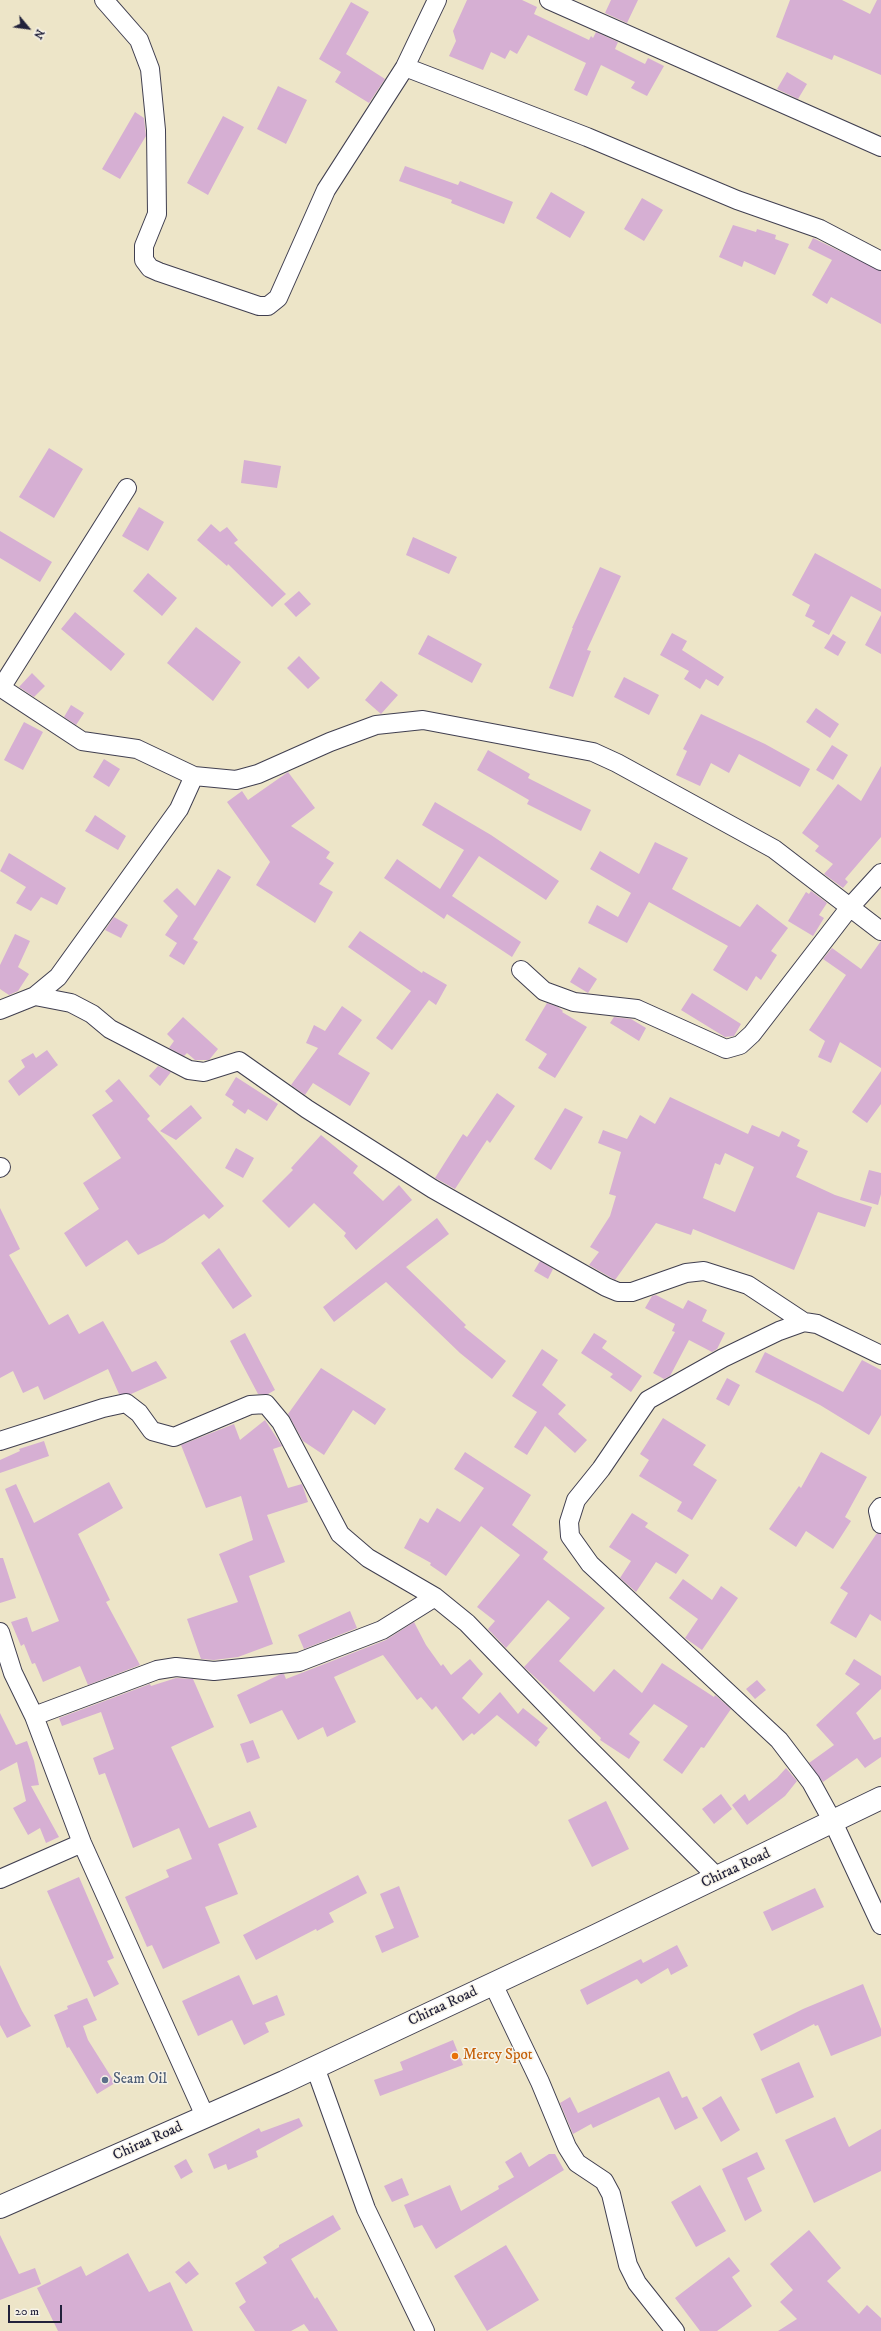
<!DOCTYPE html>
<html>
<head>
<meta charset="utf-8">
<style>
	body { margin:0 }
	#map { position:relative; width:881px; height:2331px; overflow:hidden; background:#ede5c8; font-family:"IM FELL DW Pica",serif }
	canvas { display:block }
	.north { position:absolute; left:8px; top:8px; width:40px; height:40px; -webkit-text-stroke:3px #f7f3e8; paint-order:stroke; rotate:119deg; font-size:11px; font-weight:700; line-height:16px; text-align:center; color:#22223b }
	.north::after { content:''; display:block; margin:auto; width:14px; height:18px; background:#22223b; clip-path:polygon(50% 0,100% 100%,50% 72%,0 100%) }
	.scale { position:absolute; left:8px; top:2305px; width:54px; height:18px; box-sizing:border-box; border:2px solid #22223b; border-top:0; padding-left:5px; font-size:12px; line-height:14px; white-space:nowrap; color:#22223b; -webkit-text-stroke:3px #f7f3e8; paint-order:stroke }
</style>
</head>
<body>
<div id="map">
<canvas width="881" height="2331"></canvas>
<div class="north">N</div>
<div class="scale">20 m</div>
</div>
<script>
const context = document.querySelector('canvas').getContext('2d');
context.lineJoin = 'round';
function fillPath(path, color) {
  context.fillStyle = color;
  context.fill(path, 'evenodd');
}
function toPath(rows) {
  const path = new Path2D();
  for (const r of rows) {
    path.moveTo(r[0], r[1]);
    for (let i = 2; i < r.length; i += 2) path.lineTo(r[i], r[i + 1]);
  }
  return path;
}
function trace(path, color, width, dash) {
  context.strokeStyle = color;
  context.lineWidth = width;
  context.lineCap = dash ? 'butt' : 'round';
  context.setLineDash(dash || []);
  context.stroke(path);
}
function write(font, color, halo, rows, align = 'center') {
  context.font = font + ' "IM FELL DW Pica",serif';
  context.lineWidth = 3;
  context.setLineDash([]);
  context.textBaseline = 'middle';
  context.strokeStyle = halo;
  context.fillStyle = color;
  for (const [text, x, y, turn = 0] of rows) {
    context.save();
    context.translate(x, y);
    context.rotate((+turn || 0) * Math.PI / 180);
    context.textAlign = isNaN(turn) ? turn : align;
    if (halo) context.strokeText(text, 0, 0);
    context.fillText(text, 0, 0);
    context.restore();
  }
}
const building = toPath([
	[467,0,522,0,537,7,534,14,589,40,591,36,593,38,596,32,618,42,615,49,645,64,648,58,664,66,647,96,631,88,635,82,601,65,587,96,574,90,586,63,528,35,517,54,510,50,505,59,491,52,483,70,449,56,456,41,453,31],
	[611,0,638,0,627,23,605,13],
	[790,0,842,0,870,14,877,0,881,0,881,75,834,55,832,60,776,37],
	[351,2,369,12,346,54,385,79,369,103,335,82,341,72,319,59],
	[787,72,807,84,798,99,777,89],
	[278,86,307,100,286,144,257,129],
	[135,112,144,118,146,136,120,179,102,169],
	[223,116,244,127,208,195,187,183],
	[405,166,458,185,460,181,513,202,504,224,451,203,452,200,399,181],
	[551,192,585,212,570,238,536,218],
	[642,198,663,210,644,241,624,229],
	[733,225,756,232,757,229,776,235,775,239,789,244,775,275,744,261,742,267,719,257],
	[813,238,881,271,881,324,831,297,827,304,812,295,832,260,808,248],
	[49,448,83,469,54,518,19,497],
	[244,460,281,466,277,488,241,483],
	[139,507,164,522,148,551,122,536],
	[211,524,220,532,227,527,238,540,234,543,286,594,272,607,228,564,227,566,197,540],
	[0,531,52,562,40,582,0,558],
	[413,537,457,557,449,574,406,555],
	[815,553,881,589,881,612,851,596,829,635,812,626,815,621,805,616,810,605,792,595],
	[600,567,621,576,587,650,591,651,573,697,549,688,573,628,572,628],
	[148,573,177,598,162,616,133,591],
	[299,591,311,604,296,617,284,604],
	[75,612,125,654,111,671,61,629],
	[881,615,881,654,865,645],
	[196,627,241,662,213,701,167,663],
	[672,633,687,641,682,650,724,677,718,686,706,679,700,689,684,679,689,671,660,655],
	[833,634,846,642,838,656,824,648],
	[428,635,482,664,472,683,418,654],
	[299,656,320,678,308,689,287,668],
	[32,673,45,686,34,697,19,687],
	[624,677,659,695,649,715,614,697],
	[381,681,398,695,381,714,365,700],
	[71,705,84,713,76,725,64,717],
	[816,708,839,724,830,738,806,722],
	[701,714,765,744,810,769,800,787,739,754,729,773,711,763,700,786,676,775,687,751,683,749],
	[24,722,43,732,23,770,4,760],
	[832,745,848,755,833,780,816,770],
	[488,750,530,774,528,778,591,810,581,831,527,804,529,800,477,770],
	[104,759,120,769,109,787,93,777],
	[881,766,881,837,845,879,848,882,843,888,824,874,833,864,815,851,819,846,802,833,838,784,861,801],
	[288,772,315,808,291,826,330,852,326,858,334,863,319,884,333,892,315,923,256,885,270,862,227,802,242,791,248,800],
	[435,802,491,835,559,881,546,900,479,856,452,896,521,942,512,957,447,914,444,919,384,878,397,859,440,889,464,850,422,825],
	[95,815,126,836,118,850,85,831],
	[655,842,688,858,672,889,740,927,757,904,788,928,771,951,777,955,761,980,756,976,747,991,713,970,728,946,649,902,627,943,588,923,597,905,618,917,631,893,590,869,600,851,639,874],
	[9,853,66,888,57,905,41,897,31,911,16,903,26,887,0,871],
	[218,869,231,877,193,939,198,942,184,965,169,956,177,943,165,935,178,916,163,901,177,888,195,906],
	[811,891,827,903,819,915,824,918,813,936,788,921,806,892,809,894],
	[114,917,128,925,121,938,105,930],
	[360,931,422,973,423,971,447,985,436,1005,429,1000,392,1050,376,1038,411,991,348,947],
	[15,934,30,941,18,967,29,974,18,991,9,995,0,989,0,965],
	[881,941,881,1068,840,1042,831,1063,818,1057,825,1041,809,1030,846,975,823,959,832,948,861,969],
	[579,967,597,979,588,993,570,982],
	[692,993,741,1024,734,1036,725,1037,681,1010],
	[547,1003,558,1007,563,1011,562,1012,587,1027,555,1078,538,1068,547,1054,525,1040],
	[342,1006,362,1020,338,1054,370,1073,350,1106,313,1083,305,1095,291,1085,318,1048,306,1043,314,1025,325,1031],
	[183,1017,218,1049,209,1060,195,1060,187,1053,184,1056,169,1048,174,1041,167,1034],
	[614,1017,631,1019,646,1028,639,1041,610,1023],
	[47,1050,58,1065,19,1096,8,1081,25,1067,21,1060,33,1053,36,1058],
	[158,1066,171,1072,160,1086,149,1076],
	[881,1071,881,1104,867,1123,852,1112],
	[236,1077,278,1104,267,1121,248,1109,245,1114,232,1105,234,1101,225,1095],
	[119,1079,150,1116,147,1119,224,1206,209,1219,204,1214,164,1242,138,1255,127,1240,86,1267,64,1233,99,1209,83,1183,121,1158,92,1115,113,1101,105,1091],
	[497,1093,515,1106,490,1143,487,1140,455,1189,435,1178,463,1134,467,1137],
	[670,1097,748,1134,752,1125,779,1137,782,1131,800,1140,797,1146,808,1151,796,1177,835,1195,872,1207,865,1227,818,1212,794,1270,693,1229,691,1235,656,1223,615,1280,589,1265,599,1252,590,1247,610,1216,616,1196,609,1194,621,1152,598,1143,603,1130,627,1139,640,1115,655,1124],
	[725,1153,754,1167,735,1212,703,1198,715,1163,720,1165],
	[191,1105,202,1118,176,1140,160,1131],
	[565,1108,583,1117,551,1170,534,1159],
	[321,1135,358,1166,353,1173,383,1201,399,1185,412,1200,356,1250,344,1236,346,1233,314,1203,289,1228,262,1201,293,1170,291,1168],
	[236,1148,254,1158,243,1178,225,1168],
	[869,1170,881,1173,881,1194,878,1205,860,1200],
	[0,1208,20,1249,9,1255,49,1325,68,1314,79,1334,103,1321,132,1372,156,1361,167,1378,131,1394,119,1394,108,1369,44,1400,38,1386,23,1393,13,1371,0,1378],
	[437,1218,449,1234,406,1267,466,1325,464,1327,506,1361,492,1379,460,1353,386,1282,334,1322,323,1307],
	[219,1248,252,1296,233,1309,201,1263],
	[540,1261,553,1269,548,1279,534,1271],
	[656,1295,683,1309,688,1300,707,1310,702,1321,725,1333,717,1349,712,1352,689,1340,670,1376,664,1379,653,1373,675,1332,672,1331,675,1324,645,1308,652,1296],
	[245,1333,275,1390,268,1394,258,1394,230,1341],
	[594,1333,607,1341,602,1348,642,1376,631,1392,610,1377,613,1374,581,1353],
	[542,1349,558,1360,542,1385,566,1405,558,1414,587,1440,575,1453,545,1426,527,1455,514,1447,537,1412,512,1396],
	[765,1352,843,1392,862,1360,881,1370,881,1415,869,1435,820,1405,755,1372],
	[321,1368,386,1409,375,1425,353,1410,324,1455,303,1441,288,1414],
	[727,1378,740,1385,729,1406,716,1399],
	[663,1418,706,1445,693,1465,717,1480,692,1520,677,1511,682,1502,639,1476,649,1460,640,1454],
	[265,1420,282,1446,273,1449,288,1488,302,1484,308,1502,267,1515,285,1562,249,1576,273,1644,238,1657,214,1660,201,1659,187,1619,238,1602,219,1554,253,1540,241,1496,206,1508,181,1445,234,1424,240,1440],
	[44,1441,49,1456,0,1473,0,1460,20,1451,19,1449],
	[465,1452,531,1495,512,1525,548,1552,543,1559,605,1608,559,1661,594,1692,614,1669,642,1693,662,1663,714,1697,715,1695,731,1709,704,1748,701,1747,682,1774,663,1760,688,1726,654,1704,629,1734,640,1742,629,1759,600,1740,601,1738,524,1667,570,1618,548,1600,506,1648,488,1629,495,1621,477,1607,520,1555,481,1526,446,1576,430,1565,431,1563,404,1548,420,1518,428,1523,437,1508,460,1522,484,1488,454,1469],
	[821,1452,867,1477,845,1517,851,1521,833,1549,806,1531,796,1547,769,1529,799,1486,801,1488],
	[109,1482,123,1508,78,1534,110,1600,106,1602,140,1665,88,1685,80,1666,43,1682,35,1663,32,1664,24,1644,21,1646,11,1622,27,1617,32,1632,59,1621,5,1489,16,1484,34,1523],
	[632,1513,648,1523,645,1527,689,1555,676,1574,656,1562,636,1592,620,1578,631,1561,609,1547],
	[877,1533,881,1534,881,1621,870,1614,856,1638,830,1623,848,1593,840,1588],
	[0,1558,3,1558,16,1598,0,1603],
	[683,1579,712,1600,721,1586,738,1598,702,1650,685,1638,698,1619,669,1598],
	[350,1611,357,1628,304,1649,298,1635],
	[414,1622,426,1645,441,1666,443,1664,451,1675,470,1659,483,1674,462,1698,479,1714,500,1692,518,1714,523,1708,548,1728,538,1740,540,1742,536,1747,497,1715,474,1735,472,1733,463,1741,436,1706,432,1710,421,1697,417,1700,383,1655,334,1677,356,1722,327,1737,323,1727,298,1740,282,1710,250,1724,237,1695,281,1674,284,1674,286,1679,386,1640],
	[854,1659,881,1676,881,1689,856,1713,874,1740,881,1737,881,1757,865,1768,857,1758,823,1782,809,1763,834,1745,816,1725,860,1684,845,1674],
	[176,1678,193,1679,214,1727,171,1747,209,1828,250,1811,257,1827,218,1844,238,1894,205,1907,220,1943,163,1969,152,1945,147,1947,125,1897,169,1877,166,1870,192,1859,179,1828,133,1848,105,1773,99,1775,93,1758,114,1749,101,1712,62,1726,59,1718,150,1684,151,1686],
	[757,1680,766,1690,755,1699,746,1689],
	[0,1713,16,1745,27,1741,34,1761,39,1785,31,1786,59,1837,46,1843,40,1828,28,1835,13,1808,26,1801,17,1762,0,1771],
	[253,1740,260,1758,247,1763,240,1744],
	[786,1768,797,1781,785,1796,747,1825,732,1805,745,1794,749,1801,777,1778],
	[721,1794,732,1809,714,1824,702,1809],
	[606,1801,629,1849,592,1867,568,1820],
	[358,1875,367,1893,329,1913,334,1922,317,1931,316,1929,256,1960,243,1935],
	[79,1877,114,1958,107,1961,119,1984,94,1997,47,1891],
	[399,1886,419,1937,382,1953,375,1936,394,1928,380,1894],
	[815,1888,824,1907,772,1931,763,1912],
	[677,1945,688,1966,671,1975,668,1968,641,1984,637,1979,587,2005,580,1990,641,1959,643,1963],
	[0,1965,22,2011,31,2026,7,2038,0,2025],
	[239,1975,253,2005,277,1995,285,2015,265,2023,269,2032,244,2045,232,2020,198,2036,182,2001],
	[863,1984,881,2029,881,2036,831,2056,818,2025,815,2026,814,2024,761,2051,753,2034,803,2009],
	[87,1998,97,2020,83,2026,88,2040,115,2083,97,2094,69,2047,67,2048,54,2015,68,2009,67,2006],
	[453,2040,463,2065,380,2096,374,2080,403,2070,400,2062],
	[799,2062,814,2097,776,2114,761,2079],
	[669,2071,682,2098,687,2096,698,2118,675,2130,659,2097,593,2128,591,2124,573,2134,560,2103,570,2097,578,2113],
	[721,2096,740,2130,721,2142,702,2108],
	[835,2117,849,2147,881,2129,881,2171,814,2203,785,2140],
	[299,2118,303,2126,256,2151,258,2157,228,2170,226,2164,214,2169,208,2154,259,2128,261,2132],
	[521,2152,529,2167,549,2154,555,2154,564,2170,436,2249,422,2225,414,2228,404,2205,450,2185,461,2211,499,2189,498,2186,514,2177,505,2162],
	[757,2152,765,2169,747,2178,762,2211,745,2221,722,2169],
	[186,2159,193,2172,181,2179,174,2166],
	[402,2178,409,2195,392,2202,384,2186],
	[700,2185,726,2231,696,2247,671,2202],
	[333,2215,341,2229,291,2259,315,2299,317,2297,338,2331,309,2331,304,2324,291,2331,255,2331,239,2307,246,2302,235,2283,267,2263,263,2257,279,2247,279,2245],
	[809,2230,841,2268,827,2281,859,2314,867,2305,881,2318,881,2331,778,2331,797,2319,780,2302,793,2290,770,2264],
	[0,2235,19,2274,35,2268,41,2284,0,2300],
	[506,2245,539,2300,487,2331,454,2276],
	[128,2253,149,2292,170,2282,193,2331,58,2331,37,2288,81,2266,86,2276],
	[729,2257,740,2271,732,2277,752,2306,717,2331,700,2331,675,2298],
	[189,2261,199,2274,186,2284,175,2272]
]);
const minor = toPath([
	[104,0,139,40,150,69,156,130,157,214,144,246,144,260,150,268,159,272,259,306,268,306,278,298,326,190,405,67,437,0],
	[549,0,881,147],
	[405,67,587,137,737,200,820,229,881,261],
	[0,687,82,741,137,749,194,776,236,780,258,774,330,742,376,725,423,720,593,752,617,763,774,849,881,931],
	[1,688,127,488],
	[521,970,544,991,574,1002,637,1009,726,1049,740,1045,752,1034,850,907,881,873],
	[35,996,71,1003,92,1014,110,1029,189,1070,204,1072,239,1061,307,1109,433,1189,606,1287,618,1292,632,1292,686,1273,704,1271,748,1285,804,1322],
	[0,1010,35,996,58,977,179,809,194,776],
	[0,1168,1,1167],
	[881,1355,817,1324,804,1322,779,1331,723,1358,648,1400,601,1469,576,1500,569,1522,570,1536,590,1564,779,1740,811,1782,833,1822,881,1925],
	[0,1441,103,1408,126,1403,139,1413,152,1431,174,1437,250,1405,266,1404,281,1422,340,1534,368,1558,435,1597,467,1623,583,1743,718,1878],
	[881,1507,878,1511,881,1524],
	[0,1632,13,1673,34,1716,82,1843,205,2116],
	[34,1716,157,1670,176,1667,214,1671,299,1662,382,1630,435,1597],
	[0,1879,82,1843],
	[493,1984,540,2082,567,2147,577,2163,604,2181,611,2194,628,2265,637,2283,675,2331],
	[315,2067,366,2209,425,2331]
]);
const trunk = toPath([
	[0,2207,284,2082,595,1936,881,1798]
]);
const markers = [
	[455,2056,4,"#e8710a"],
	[105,2080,4,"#5c6f8a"]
];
const streetNames = [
	["Chiraa Road",736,1869,-25],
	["Chiraa Road",443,2007,-25],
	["Chiraa Road",148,2142,-24]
];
const foodNames = [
	["Mercy Spot",463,2056]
];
const serviceNames = [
	["Seam Oil",113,2080]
];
fillPath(building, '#d6afd3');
trace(minor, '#403f50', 20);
trace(trunk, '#403f50', 24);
trace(minor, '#fff', 18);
trace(trunk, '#fff', 22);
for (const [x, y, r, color] of markers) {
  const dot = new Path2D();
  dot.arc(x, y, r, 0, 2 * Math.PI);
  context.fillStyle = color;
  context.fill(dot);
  trace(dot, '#f7f3e8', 1.5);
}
write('15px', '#22223b', '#f7f3e8', streetNames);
write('15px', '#c56008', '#f7f3e8', foodNames, 'left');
write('15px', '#4e5e75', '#f7f3e8', serviceNames, 'left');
</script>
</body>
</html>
